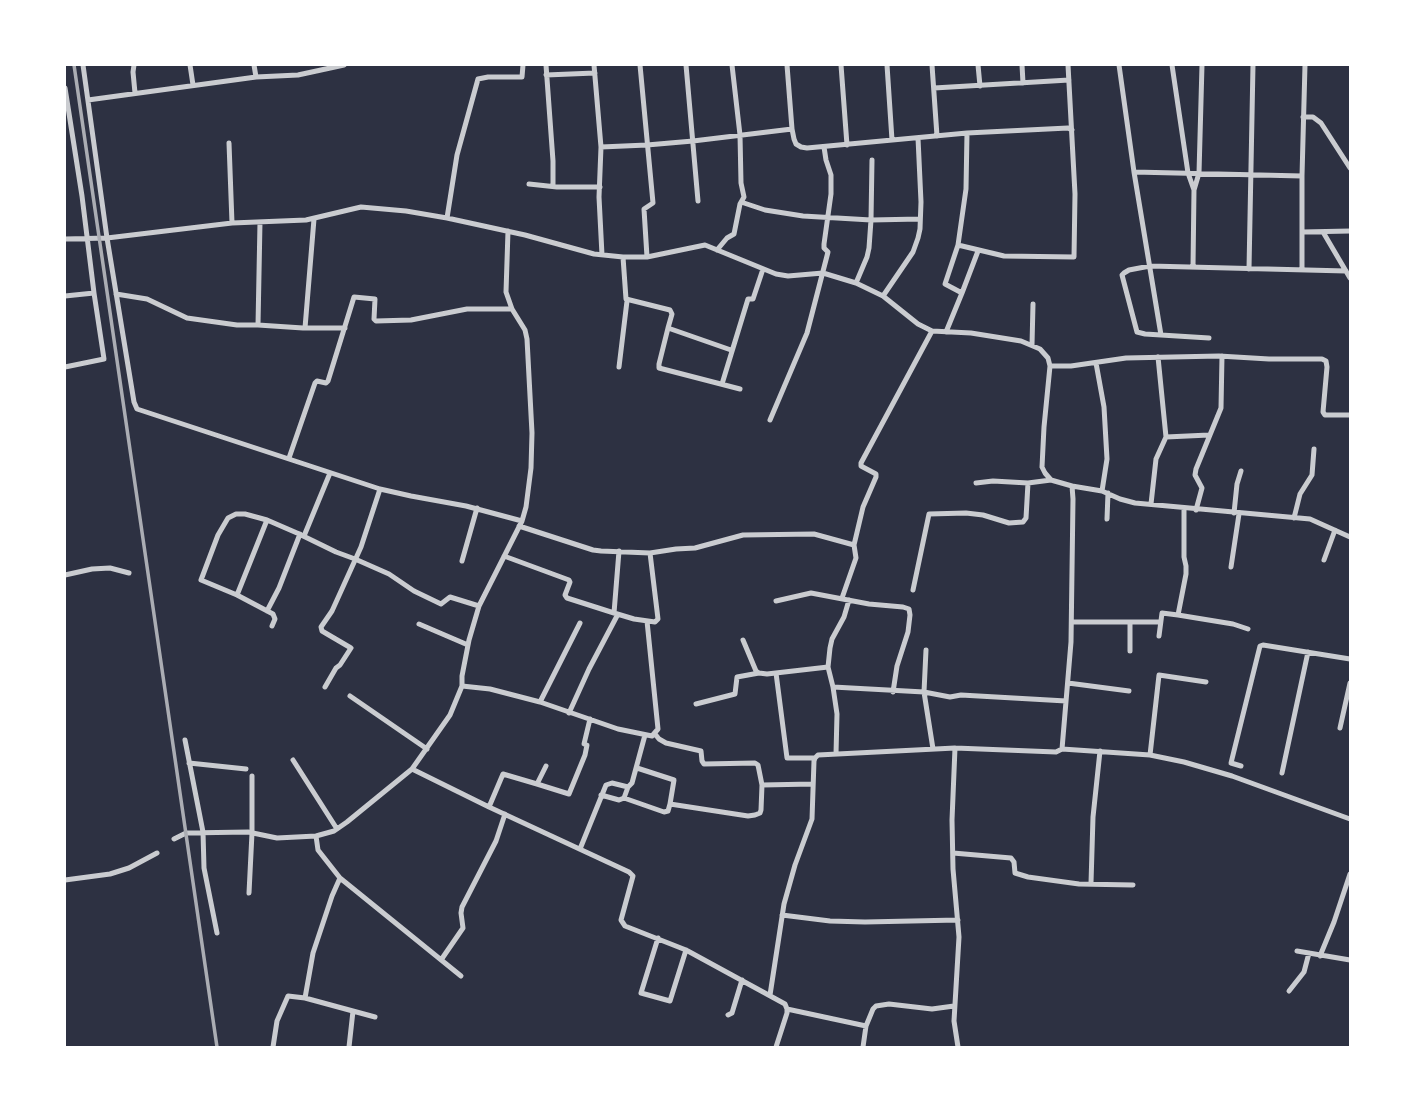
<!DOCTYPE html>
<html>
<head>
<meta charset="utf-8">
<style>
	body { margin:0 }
	#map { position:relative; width:1415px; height:1112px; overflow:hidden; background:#2d3142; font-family:Ubuntu,sans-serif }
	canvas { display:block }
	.frame { position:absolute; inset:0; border:66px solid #fff; pointer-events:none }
</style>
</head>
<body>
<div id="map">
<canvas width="1415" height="1112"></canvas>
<div class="frame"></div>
</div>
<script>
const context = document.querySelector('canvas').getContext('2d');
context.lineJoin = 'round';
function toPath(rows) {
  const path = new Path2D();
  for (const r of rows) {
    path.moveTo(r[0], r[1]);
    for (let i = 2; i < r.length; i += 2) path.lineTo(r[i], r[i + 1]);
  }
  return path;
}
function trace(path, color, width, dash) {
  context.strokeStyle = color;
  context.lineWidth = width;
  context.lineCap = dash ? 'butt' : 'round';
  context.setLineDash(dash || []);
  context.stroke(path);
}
const minor = toPath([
	[83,65,107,238,232,223,306,220,361,207,406,211,447,218,525,235,594,254,623,257,647,257,705,245,776,274,788,276,823,273,856,283,883,296,918,324,932,331,971,333,1021,341,1040,349,1048,358,1050,366,1044,427,1042,467,1045,473,1051,480,1072,486,1073,499,1071,642,1062,749],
	[134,65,133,72,135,93],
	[190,65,193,85],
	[254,65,256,77],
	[546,65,553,161,553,186],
	[594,65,601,147,599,197,602,255],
	[640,65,653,203,644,209,647,257],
	[686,65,698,201],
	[787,65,792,129],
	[841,65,847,145],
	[887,65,892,140],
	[932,65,937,136],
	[978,65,980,86],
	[1022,65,1023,83],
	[1119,65,1134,172,1161,335],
	[1172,65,1188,173,1194,190,1193,267],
	[546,75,595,73],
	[65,88,82,196,94,293,65,296],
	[934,88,1069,80],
	[88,100,256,77,298,75,344,65],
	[1303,117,1313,117,1321,123,1350,168],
	[967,133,966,189,958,245,1004,256,1074,257,1075,194,1068,65],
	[229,143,232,223],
	[601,147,647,145,693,141,792,129,794,139,796,144,801,147,807,148,967,133,1068,128,1072,130],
	[1134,172,1302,176],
	[529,184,557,187,600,187],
	[1194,190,1199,173,1202,65],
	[741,202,765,210,803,216,871,220,920,219],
	[447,218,457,155,478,79,488,77,522,77,523,65],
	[260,222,258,325,303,328,305,328,314,219],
	[1302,232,1350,231],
	[1323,232,1350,278],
	[65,239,107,238,134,402,137,409,380,489,411,496,466,506,522,521],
	[717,250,727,238,734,234,740,204,744,197,741,183,740,135,732,65],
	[623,257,626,299,670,310,672,314,668,328,731,350],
	[1249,269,1253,65],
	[1302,270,1302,176,1305,65],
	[856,283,867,257,869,248,871,220,872,160],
	[962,293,978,251],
	[116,294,147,299,187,318,237,325,258,325],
	[883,296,913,252,918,238,920,229,921,202,918,138],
	[305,328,345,328],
	[668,328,659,364,659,368,740,389],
	[946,332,962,293,945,284,958,245],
	[1209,338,1145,334,1137,332,1122,275,1124,273,1129,270,1150,266,1346,271],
	[1032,345,1033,304],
	[1096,363,1104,407,1107,459,1102,491],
	[1050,366,1071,366,1126,358,1219,356,1269,359,1322,359,1326,361,1327,367,1323,412,1325,415,1350,415],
	[65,367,104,359,94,293],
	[619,367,627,301],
	[722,384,748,299,753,299,763,269],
	[770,420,807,333,828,252,824,248,824,244,831,194,831,175,826,160,824,147],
	[1166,437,1209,435],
	[289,458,315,383,317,381,326,383,328,381,354,297,375,299,374,319,376,321,411,320,467,309,512,309],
	[976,483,993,481,1028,483,1051,480],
	[1072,486,1102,491,1120,499,1135,503,1310,519,1350,537],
	[1151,504,1156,459,1166,437,1158,357],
	[1196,510,1202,488,1195,475,1196,469,1221,408,1222,356],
	[1234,513,1237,484,1241,471],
	[1294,518,1300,494,1312,475,1314,449],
	[1107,519,1108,493],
	[519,526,593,550,601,551,650,553,676,549,695,548,743,535,814,534,854,545],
	[304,536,330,473],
	[619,551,614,613,634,619,655,622,658,619,650,553],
	[504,556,569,580,570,582,565,595,567,598,614,613],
	[1324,560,1335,530],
	[462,561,477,508],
	[1231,567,1239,514],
	[65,575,92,569,110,568,129,573],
	[913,590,929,514,966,513,983,515,1009,523,1023,522,1026,518,1028,483],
	[237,595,267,520],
	[842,598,856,558,854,545,863,507,876,477,876,474,861,466,861,463,932,331],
	[776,601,811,593,869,604,903,607,909,609,910,615,908,632,897,666,893,692],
	[267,611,279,588,300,534],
	[1178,615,1233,624,1248,629],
	[1072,622,1160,622],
	[419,624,468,645],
	[272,626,275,619,273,614,237,595,201,580,218,535,228,518,236,514,245,514,267,520,297,533,336,552,355,559,389,574,414,591,441,604,450,597,479,606],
	[1159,636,1162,613,1178,615,1186,574,1186,566,1184,557,1184,509],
	[743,640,756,671,759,673,767,674,828,667],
	[926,650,924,692,950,697,961,695,1066,701],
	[1130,651,1130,622],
	[776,673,787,758,815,758],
	[1068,683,1129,691],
	[462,686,490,689,540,702,618,729,652,736,658,729,647,621],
	[325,687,336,668,340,665,351,648,322,631,321,627,332,611,361,547,380,489],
	[833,687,828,667,830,648,832,639,844,617,849,600],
	[350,696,427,749],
	[540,702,580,623],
	[696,704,735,694,737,677,759,673],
	[569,713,589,669,618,614],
	[1340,728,1350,683],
	[655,734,659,739,666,743,701,751,702,761,704,764,755,763,758,765,762,785],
	[185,740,203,832,204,868,217,933],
	[955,748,952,820,953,869,959,937,954,1021,958,1047],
	[836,754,837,714,833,687,924,692,933,749],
	[1150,755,1159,675,1206,682],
	[293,760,337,829],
	[189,763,246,769],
	[1241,766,1231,763,1260,646,1263,645,1350,659],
	[637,768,674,780,670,804,748,816,755,815,760,813,761,810,762,785,813,784],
	[412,769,489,807,629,872,633,876,621,920,625,926,686,950,785,1004,787,1009,787,1013,776,1047],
	[1282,773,1308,652],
	[537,784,569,794,585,755,587,745,584,744,590,719],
	[601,795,619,800,624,798,664,812,668,811,670,804],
	[624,798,628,787,632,783,645,735],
	[489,807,503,774,537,784,546,766],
	[316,836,318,850,340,878,461,976],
	[174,839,186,833,248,832,277,838,316,836,334,831,347,822,412,769,450,715,462,686,462,676,469,640,479,606,522,521,526,507,531,468,532,433,527,339,525,330,512,309,506,292,508,231],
	[580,849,606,785,612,783,628,787],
	[953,853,1011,858,1014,862,1015,873,1028,877,1079,884,1133,885],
	[65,880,110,874,129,868,157,853],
	[1091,883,1093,817,1100,751],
	[249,893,252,833,252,776],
	[782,915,830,921,865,922,958,920],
	[658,938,641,993,670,1001,686,950],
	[1297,951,1350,960],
	[1320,956,1334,922,1350,874],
	[441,960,463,928,461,913,462,907,496,841,505,814],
	[1289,991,1304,972,1309,953],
	[770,995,784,904,795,865,812,819,814,761,815,758,818,755,955,748,1056,752,1062,749,1150,755,1184,762,1232,776,1350,819],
	[305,998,313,953,332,896,340,878],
	[787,1009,866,1026],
	[728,1015,732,1013,742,980],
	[273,1047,277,1021,288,996,305,998,375,1017],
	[349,1047,353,1011],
	[863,1047,866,1026,873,1009,876,1006,889,1004,932,1009,954,1006]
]);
const rail = toPath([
	[74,65,217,1047]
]);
trace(minor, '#caccd0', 5);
trace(rail, '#abadb3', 3.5);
</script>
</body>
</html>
